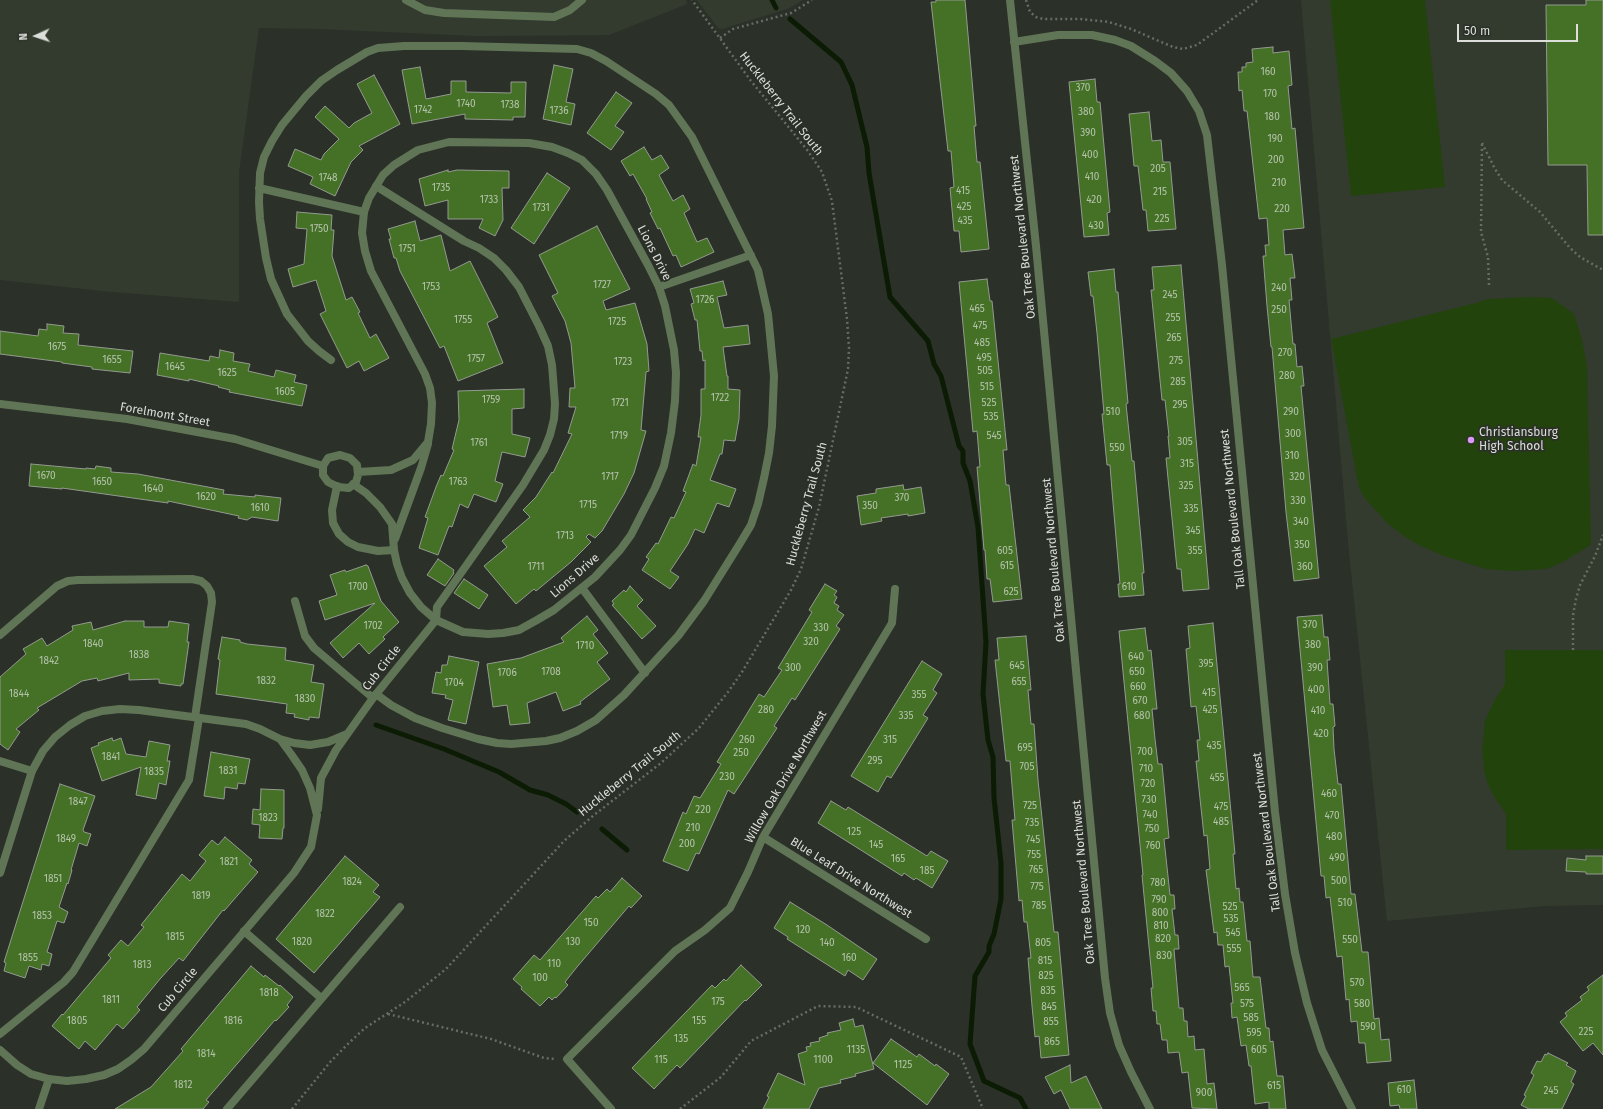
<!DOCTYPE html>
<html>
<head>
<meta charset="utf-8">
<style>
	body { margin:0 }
	#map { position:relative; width:1603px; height:1109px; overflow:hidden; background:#2b3028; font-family:"Fira Sans",sans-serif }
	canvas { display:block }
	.north { position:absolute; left:16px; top:16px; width:40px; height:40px; -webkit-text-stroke:3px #2b3028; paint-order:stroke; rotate:267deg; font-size:11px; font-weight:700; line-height:16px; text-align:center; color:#dbded9 }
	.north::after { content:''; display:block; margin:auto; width:14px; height:18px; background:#dbded9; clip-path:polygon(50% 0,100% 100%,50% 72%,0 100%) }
	.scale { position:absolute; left:1457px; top:24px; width:121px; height:18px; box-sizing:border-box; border:2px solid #dbded9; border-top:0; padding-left:5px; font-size:12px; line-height:14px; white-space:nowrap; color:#dbded9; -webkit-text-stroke:3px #2b3028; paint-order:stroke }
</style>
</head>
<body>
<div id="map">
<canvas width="1603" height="1109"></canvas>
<div class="north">N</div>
<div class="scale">50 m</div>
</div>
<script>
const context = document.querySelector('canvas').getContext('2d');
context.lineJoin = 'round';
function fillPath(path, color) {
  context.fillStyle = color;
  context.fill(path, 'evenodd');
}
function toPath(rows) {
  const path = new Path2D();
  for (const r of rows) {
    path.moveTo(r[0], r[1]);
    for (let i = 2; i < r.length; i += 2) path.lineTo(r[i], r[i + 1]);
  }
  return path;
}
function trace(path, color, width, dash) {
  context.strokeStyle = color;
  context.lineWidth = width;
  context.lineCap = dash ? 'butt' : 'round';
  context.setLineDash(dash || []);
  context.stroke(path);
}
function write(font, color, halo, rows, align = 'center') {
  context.font = font + ' "Fira Sans",sans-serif';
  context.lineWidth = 3.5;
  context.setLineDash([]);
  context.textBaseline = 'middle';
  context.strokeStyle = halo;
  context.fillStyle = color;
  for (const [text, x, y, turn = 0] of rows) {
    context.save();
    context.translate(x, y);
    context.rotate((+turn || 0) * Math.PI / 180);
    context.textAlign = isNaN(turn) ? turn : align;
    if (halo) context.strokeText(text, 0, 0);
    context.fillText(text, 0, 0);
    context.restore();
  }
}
const built = toPath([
	[0,0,686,0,687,4,609,35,477,36,319,29,259,28,239,172,239,302,112,292,0,280],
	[697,0,803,0,790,8,722,29,718,28],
	[1301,0,1603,0,1603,905,1544,906,1387,921,1348,542]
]);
const green = toPath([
	[1330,0,1425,0,1445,187,1351,196],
	[1529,297,1552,298,1574,314,1582,340,1587,366,1591,545,1561,563,1546,569,1514,571,1486,569,1444,556,1419,545,1405,537,1387,523,1363,496,1359,488,1331,339,1480,302,1488,299],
	[1603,650,1603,849,1506,850,1506,814,1493,795,1487,782,1484,770,1482,750,1485,721,1494,701,1505,684,1505,650]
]);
const stream = toPath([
	[772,0,776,8],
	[790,19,841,62,852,85,867,147,869,173,890,297,928,341,934,364,941,376,959,446,963,451,963,463,970,481,978,527,986,642,983,694,988,740,993,757,994,798,1001,863,1001,899,994,934,989,946,989,952,975,976,970,1044,984,1081,1020,1098,1026,1109],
	[376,725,444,749,499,772,530,790,548,795,566,804,577,812],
	[602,829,627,850]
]);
const building = toPath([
	[936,0,965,0,976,126,974,126,977,162,980,162,989,249,961,252,959,231,954,231,950,188,954,187,951,151,948,151,931,2,936,2,936,0],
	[1586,0,1603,0,1603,235,1588,235,1587,165,1548,165,1546,5,1586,5,1586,0],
	[1273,47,1273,53,1289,51,1292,85,1288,86,1292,129,1295,128,1304,228,1283,230,1285,255,1292,254,1295,278,1290,278,1292,300,1289,300,1293,344,1295,344,1297,367,1302,366,1304,386,1301,386,1319,578,1294,581,1286,512,1272,347,1271,347,1267,306,1263,256,1266,256,1265,245,1269,245,1267,218,1259,219,1247,111,1244,111,1242,90,1239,91,1238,72,1242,72,1242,67,1246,67,1246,63,1253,62,1252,49,1273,47],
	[554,65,573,69,566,102,575,104,571,125,543,119,554,65],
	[420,67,426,99,451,94,451,81,466,81,466,92,511,93,511,82,526,82,525,117,513,117,513,120,465,119,465,114,412,124,402,70,420,67],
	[374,75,400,124,359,146,363,150,351,162,335,196,310,184,313,177,288,166,295,149,321,160,324,154,339,139,315,117,325,106,349,128,354,123,372,113,357,84,374,75],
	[1095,79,1097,102,1100,102,1110,212,1107,213,1109,235,1084,237,1069,82,1095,79],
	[616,92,632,103,615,126,624,132,611,150,587,133,616,92],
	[1149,112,1152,141,1161,140,1163,162,1170,162,1176,229,1148,231,1146,210,1143,210,1138,166,1134,166,1129,114,1149,112],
	[644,147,652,160,661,155,669,168,659,175,673,201,683,195,690,209,684,213,697,242,707,238,714,252,681,267,676,255,673,256,660,228,658,229,650,213,652,212,646,199,647,199,633,174,630,176,621,161,644,147],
	[448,170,448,172,457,170,509,171,509,188,502,188,503,220,495,236,479,228,483,219,448,219,448,200,425,206,419,179,448,170],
	[547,173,570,188,534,244,511,228,547,173],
	[297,212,332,215,331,230,334,230,332,256,346,300,352,297,360,312,358,313,370,338,376,334,389,358,364,371,359,361,347,368,320,314,326,311,316,280,293,287,288,269,304,264,307,229,296,228,297,212],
	[415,221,420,241,441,235,450,271,470,261,498,317,487,323,503,363,458,381,444,346,440,348,400,271,396,258,394,258,389,239,391,239,388,229,415,221],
	[597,226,630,289,603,301,606,310,635,303,647,344,649,371,646,372,641,430,646,431,634,473,624,494,602,531,595,538,589,534,586,537,591,542,571,562,536,591,534,589,516,604,484,566,507,547,502,541,530,517,523,510,536,497,552,472,553,473,572,434,568,433,576,407,569,407,570,388,575,388,571,343,565,321,552,296,558,293,539,255,597,226],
	[1181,265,1209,589,1183,591,1181,569,1177,569,1166,458,1170,458,1168,436,1169,436,1165,400,1162,400,1151,290,1154,290,1152,267,1181,265],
	[1114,269,1116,292,1118,292,1128,403,1126,404,1132,461,1134,461,1144,573,1142,573,1144,595,1119,597,1118,584,1120,584,1112,491,1110,465,1107,465,1102,414,1104,414,1097,333,1093,296,1091,296,1088,272,1114,269],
	[987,279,990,301,992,301,1007,450,1003,450,1006,485,1009,485,1022,599,993,602,990,579,987,579,985,550,984,550,977,467,980,467,977,431,973,432,959,282,987,279],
	[723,281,727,295,717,297,724,328,748,325,750,344,723,347,727,376,728,376,728,389,740,390,739,419,735,441,724,440,722,454,720,454,710,480,736,489,729,507,717,503,704,533,695,529,688,544,670,571,679,577,670,589,642,570,649,559,646,557,656,543,658,544,671,517,674,518,686,492,683,491,693,464,696,466,701,437,698,437,701,415,701,389,705,389,705,360,703,361,702,351,700,351,697,320,695,320,691,304,694,303,690,289,723,281],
	[47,324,64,326,63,333,79,334,78,345,133,351,130,373,92,369,92,367,62,363,62,362,0,354,0,331,38,336,39,329,47,330,47,324],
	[220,350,234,353,233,361,250,364,248,371,274,377,276,370,296,375,294,382,307,385,302,406,229,392,230,390,218,387,219,386,189,379,189,381,157,375,160,353,209,361,210,356,219,358,220,350],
	[524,389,524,408,512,409,512,434,530,438,525,457,502,452,495,481,503,484,496,502,474,494,468,508,460,504,452,527,449,526,438,555,419,548,428,518,425,517,436,487,441,475,443,476,454,450,452,449,459,420,458,391,524,389],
	[31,464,86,469,86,468,95,469,96,466,111,468,111,472,138,474,224,490,223,494,255,497,255,495,281,498,278,521,252,517,247,520,238,518,239,516,168,501,168,503,62,488,62,489,29,486,31,464],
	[903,485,904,490,921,487,925,513,908,516,908,514,881,518,882,521,861,525,857,496,876,493,876,489,903,485],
	[438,559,454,570,453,572,454,573,445,586,427,575,438,559],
	[366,565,368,566,381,601,399,622,383,637,385,639,369,654,359,643,343,658,330,643,375,603,325,620,319,601,337,595,330,575,345,570,346,572,366,565],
	[464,579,488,595,479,609,454,593,464,579],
	[825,584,837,591,834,595,837,597,834,603,839,606,837,610,844,615,836,626,840,629,795,700,792,698,774,726,777,728,734,794,728,790,699,854,696,853,688,871,663,861,683,812,686,814,694,796,700,798,721,764,717,762,740,725,759,694,764,697,782,670,778,668,812,612,809,610,825,584],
	[630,586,643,600,637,606,656,626,642,639,612,605,614,604,612,601,624,590,626,592,630,586],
	[1322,615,1324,637,1328,637,1330,660,1327,660,1330,704,1333,704,1335,726,1333,727,1334,749,1338,784,1341,784,1351,894,1355,894,1362,952,1368,952,1374,1019,1379,1018,1381,1040,1389,1039,1391,1061,1367,1063,1365,1043,1359,1043,1357,1021,1351,1022,1349,999,1346,1000,1342,956,1337,957,1330,897,1326,898,1324,876,1321,876,1297,617,1322,615],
	[587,616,598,630,593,634,608,653,597,662,610,679,580,702,581,704,563,711,556,692,527,703,530,723,510,725,507,705,493,707,487,664,521,658,564,642,561,638,587,616],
	[125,621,144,621,144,627,168,627,169,621,189,624,187,642,189,642,183,684,181,684,181,686,159,683,159,679,129,680,129,673,98,681,97,678,82,681,37,708,39,710,16,729,20,732,8,750,0,744,0,677,26,654,23,649,42,638,47,646,73,630,72,626,91,622,93,630,125,621],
	[1213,623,1235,854,1233,854,1236,889,1239,888,1240,902,1243,902,1247,941,1250,941,1253,977,1260,977,1266,1028,1269,1028,1270,1042,1273,1041,1277,1076,1283,1076,1286,1109,1269,1109,1269,1102,1255,1104,1251,1066,1249,1066,1246,1045,1241,1046,1237,1017,1232,1018,1231,1003,1233,1003,1229,966,1225,967,1223,945,1218,945,1217,932,1214,933,1206,870,1210,869,1207,835,1204,836,1196,761,1199,761,1197,740,1200,740,1196,706,1191,707,1186,649,1190,648,1188,626,1213,623],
	[1145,628,1148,651,1151,650,1157,709,1152,709,1155,739,1158,764,1162,764,1169,838,1164,839,1170,895,1174,895,1175,909,1172,909,1175,935,1178,935,1179,949,1174,949,1179,1008,1183,1008,1184,1021,1187,1021,1188,1037,1194,1036,1195,1050,1204,1049,1207,1084,1214,1083,1217,1109,1192,1108,1188,1072,1182,1073,1179,1052,1168,1053,1167,1040,1162,1040,1160,1024,1157,1024,1156,1011,1153,1011,1151,988,1153,988,1142,875,1143,875,1119,631,1145,628],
	[1026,636,1031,690,1028,690,1031,724,1034,724,1038,780,1054,932,1058,932,1069,1055,1041,1058,1039,1036,1035,1037,1032,1006,1028,958,1031,958,1027,922,1024,922,1022,900,1019,901,1012,820,1015,820,1013,798,1010,761,1006,761,995,660,999,660,997,638,1026,636],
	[222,637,240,640,240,642,247,644,286,648,285,660,314,665,311,682,324,684,319,718,309,717,309,720,294,717,295,714,286,713,287,704,216,694,220,660,218,659,222,637],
	[449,656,479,662,466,724,448,720,453,700,445,698,446,695,432,693,436,672,441,673,442,665,447,665,449,656],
	[922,661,942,674,933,690,937,693,923,715,928,718,891,778,887,776,878,792,851,776,922,661],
	[112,738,113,741,121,738,126,754,146,757,149,741,170,745,167,761,170,761,166,785,159,783,156,799,136,795,141,767,102,781,91,748,99,745,98,743,112,738],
	[211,752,250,759,245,784,238,783,237,789,225,787,224,799,204,796,211,752],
	[60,784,95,796,83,830,84,832,91,834,87,846,79,843,71,870,72,870,68,884,67,883,59,907,68,912,64,923,57,921,47,952,52,954,49,966,42,964,41,970,29,966,25,978,4,971,6,963,4,962,60,784],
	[261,789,284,790,284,828,283,828,282,839,259,838,260,825,252,824,253,809,260,810,261,789],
	[831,801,846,810,848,807,927,856,931,851,948,861,932,888,916,878,914,880,904,873,902,876,818,823,831,801],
	[225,837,252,860,249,864,258,872,224,911,223,910,183,961,179,958,160,979,137,1007,140,1010,123,1029,117,1024,95,1050,85,1041,79,1049,52,1026,62,1014,63,1015,111,958,108,955,121,940,128,946,144,927,141,925,182,874,190,881,206,861,199,855,212,840,218,845,225,837],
	[345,856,379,885,373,892,380,897,314,973,276,939,345,856],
	[1586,856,1603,856,1603,874,1586,874,1586,872,1566,871,1567,858,1586,860,1586,856],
	[622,878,642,896,631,908,629,906,577,967,565,982,568,985,556,998,555,997,552,1000,549,997,540,1006,521,989,522,987,513,979,534,955,540,960,596,896,598,898,607,889,610,892,622,878],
	[790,902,827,925,877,959,863,980,848,970,845,976,787,939,788,937,774,928,790,902],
	[741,965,762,985,746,1001,745,1000,680,1068,677,1065,654,1089,632,1068,712,985,715,988,724,979,726,981,741,965],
	[251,966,264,977,265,975,279,986,280,985,293,997,287,1005,289,1007,276,1021,275,1020,206,1100,209,1102,203,1109,115,1109,151,1087,183,1051,181,1049,251,966],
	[1603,975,1603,1055,1593,1043,1583,1051,1560,1022,1567,1016,1565,1013,1582,1000,1580,997,1589,990,1587,987,1603,975],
	[853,1019,855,1027,863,1025,874,1069,855,1074,856,1076,840,1080,841,1083,819,1088,809,1109,763,1109,769,1097,767,1096,778,1073,805,1085,798,1054,807,1051,806,1047,811,1046,810,1043,820,1041,819,1038,828,1035,827,1033,841,1030,839,1023,853,1019],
	[891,1039,917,1057,919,1054,935,1066,936,1064,949,1074,927,1105,873,1063,891,1039],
	[1548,1053,1568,1063,1566,1065,1576,1071,1571,1082,1574,1084,1562,1109,1529,1109,1521,1105,1526,1096,1524,1095,1534,1075,1531,1073,1537,1061,1541,1062,1545,1054,1547,1055,1548,1053],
	[1070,1065,1071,1083,1086,1076,1102,1109,1070,1109,1061,1090,1054,1094,1045,1077,1070,1065],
	[1414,1080,1417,1109,1400,1109,1399,1105,1390,1106,1388,1083,1414,1080]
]);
const path = toPath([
	[1026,0,1030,12,1036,17,1043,19,1080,19,1109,22,1131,29,1173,47,1183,49,1197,45,1258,0],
	[720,38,733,29,791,13,812,0],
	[1482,143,1495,169,1502,180,1540,212,1570,248,1580,257,1603,270],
	[1482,144,1481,232,1488,257,1489,285],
	[1573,650,1573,615,1576,599,1580,585,1595,556,1603,535],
	[388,1014,491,1039,544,1058,556,1059],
	[292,1109,331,1061,351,1041,365,1028,405,1002,446,969,564,841,594,815,661,763,699,728,728,692,742,672,791,590,801,569,819,507,848,369,849,348,847,319,832,201,822,172,808,151,751,81,692,0],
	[680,1109,721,1077,751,1041,818,1006,856,1007,961,1057,983,1109]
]);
const lane = toPath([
	[406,0,425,10,444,13,554,17,570,10,582,0],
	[376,186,464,241,479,248,494,258,506,270,519,287,539,326,548,346,552,365,555,404,554,419,550,435,544,450,523,485,437,607,436,620],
	[259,188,364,212],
	[659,287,751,255],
	[331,360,319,351,308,341,287,314,271,279,266,258,260,219,259,202,260,173,264,157,272,141,282,125,306,96,321,81,337,70,367,52,378,48,404,46,462,46,577,49,591,53,606,61,656,94,669,105,692,137,758,270,768,314,774,376,772,426,769,453,764,478,758,504,751,525,739,545,704,601,678,636,624,695,596,720,577,731,560,738,546,741,511,744,497,743,478,739,442,728,415,718,391,705,376,694],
	[337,486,332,510,333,523,339,534,348,542,358,547,378,551,394,550],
	[582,588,645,673],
	[295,601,305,636,314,648,373,698],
	[0,635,57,586,68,581,78,580,192,579,201,581,207,586,211,593,212,602,195,717],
	[0,761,32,771],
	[244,931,321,998],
	[0,1034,64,982,73,972,189,780,199,718],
	[39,1109,49,1079],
	[227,1109,400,907]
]);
const street = toPath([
	[1010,0,1036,246,1105,978,1110,1013,1119,1045,1131,1072,1150,1109],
	[1014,42,1058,35,1092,35,1115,40,1131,46,1155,61,1171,73,1187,91,1199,111,1207,135,1222,265,1275,812,1285,894,1295,953,1307,1003,1322,1050,1352,1109],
	[0,404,127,419,235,439,323,466],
	[340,455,350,458,357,465,358,475,356,482,349,488,338,487,328,482,323,475,323,466,328,458,340,455],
	[353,484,366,493,380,507,392,524,394,550,397,564,402,578,410,593,421,607,436,620,463,632,488,634,503,633,519,630,537,620,554,610,595,577,620,550,631,535,655,488,664,466,671,433,675,401,676,373,674,350,665,306,659,287,648,265,607,190,596,174,582,160,568,153,552,147,529,143,449,142,418,150,394,165,383,175,369,198,364,212,362,233,365,251,371,271,425,374,430,388,432,403,431,424,428,442,413,460,391,470,358,472],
	[395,539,421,468,428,444],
	[280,739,294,743,310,745,328,742,347,734],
	[318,809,321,778,336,750,373,698,436,620],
	[763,837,926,939],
	[0,873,32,771,43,751,55,737,70,725,85,716,102,711,120,709,139,710,246,724,260,729,280,739,291,754,302,770,310,788,317,815,311,847,294,873,144,1049,131,1060,118,1069,104,1075,86,1079,67,1081,49,1079,31,1074,17,1065,0,1050],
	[611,1109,567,1059,675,951,705,930,730,908,748,872,763,837,892,623,895,589]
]);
const markers = [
	[1471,440,4,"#da9af6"]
];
const numberNames = [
	["160",1268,72],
	["370",1083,88],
	["170",1270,94],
	["1740",466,104],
	["1738",510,105],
	["1742",423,110],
	["1736",559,111],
	["380",1086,112],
	["180",1272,117],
	["390",1088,133],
	["190",1275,139],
	["400",1090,155],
	["200",1276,160],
	["205",1158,169],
	["410",1092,177],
	["1748",328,178],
	["210",1279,183],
	["1735",441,188],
	["415",963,191],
	["215",1160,192],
	["1733",489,200],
	["420",1094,200],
	["425",964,207],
	["1731",541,208],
	["220",1282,209],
	["225",1162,219],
	["435",965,221],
	["430",1096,226],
	["1750",319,229],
	["1751",407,249],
	["1727",602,285],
	["1753",431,287],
	["240",1279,288],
	["245",1170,295],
	["1726",705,300],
	["465",977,309],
	["250",1279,310],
	["255",1173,318],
	["1755",463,320],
	["1725",617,322],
	["475",980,326],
	["265",1174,338],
	["485",982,343],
	["1675",57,347],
	["270",1285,353],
	["495",984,358],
	["1757",476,359],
	["1655",112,360],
	["275",1176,361],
	["1723",623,362],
	["1645",175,367],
	["505",985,371],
	["1625",227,373],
	["280",1287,376],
	["285",1178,382],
	["515",987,387],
	["1605",285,392],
	["1722",720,398],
	["1759",491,400],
	["1721",620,403],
	["525",989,403],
	["295",1180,405],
	["510",1113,412],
	["290",1291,412],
	["535",991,417],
	["300",1293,434],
	["1719",619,436],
	["545",994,436],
	["305",1185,442],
	["1761",479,443],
	["550",1117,448],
	["310",1292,456],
	["315",1187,464],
	["1670",46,476],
	["1717",610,477],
	["320",1297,477],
	["1650",102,482],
	["1763",458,482],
	["325",1186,486],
	["1640",153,489],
	["1620",206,497],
	["370",902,498],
	["330",1298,501],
	["1715",588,505],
	["350",870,506],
	["1610",260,508],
	["335",1191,509],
	["340",1301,522],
	["345",1193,531],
	["1713",565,536],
	["350",1302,545],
	["605",1005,551],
	["355",1195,551],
	["615",1007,566],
	["1711",536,567],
	["360",1305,567],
	["1700",358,587],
	["610",1129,587],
	["625",1011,592],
	["370",1310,625],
	["1702",373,626],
	["330",821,628],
	["320",811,642],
	["1840",93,644],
	["380",1313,645],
	["1710",585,646],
	["1838",139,655],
	["640",1136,657],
	["1842",49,661],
	["395",1206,664],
	["645",1017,666],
	["300",793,668],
	["390",1315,668],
	["1708",551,672],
	["650",1137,672],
	["1706",507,673],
	["1832",266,681],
	["655",1019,682],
	["1704",454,683],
	["660",1138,687],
	["400",1316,690],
	["415",1209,693],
	["1844",19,694],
	["355",919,695],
	["1830",305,699],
	["670",1140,701],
	["280",766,710],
	["425",1210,710],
	["410",1318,711],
	["335",906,716],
	["680",1142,716],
	["420",1321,734],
	["260",747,740],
	["315",890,740],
	["435",1214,746],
	["695",1025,748],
	["700",1145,752],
	["250",741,753],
	["1841",111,757],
	["295",875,761],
	["705",1027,767],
	["710",1146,769],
	["1831",228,771],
	["1835",154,772],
	["230",727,777],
	["455",1217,778],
	["720",1148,784],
	["460",1329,794],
	["730",1149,800],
	["1847",78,802],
	["725",1030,806],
	["475",1221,807],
	["220",703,810],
	["740",1150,815],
	["470",1332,816],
	["1823",268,818],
	["485",1221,822],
	["735",1032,823],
	["210",693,828],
	["750",1152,829],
	["125",854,832],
	["480",1334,837],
	["1849",66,839],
	["745",1033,840],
	["200",687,844],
	["145",876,845],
	["760",1153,846],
	["755",1034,855],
	["490",1337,858],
	["165",898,859],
	["1821",229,862],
	["765",1036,870],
	["185",927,871],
	["1851",53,879],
	["500",1339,881],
	["1824",352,882],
	["780",1158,883],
	["775",1037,887],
	["1819",201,896],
	["790",1159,900],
	["510",1345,903],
	["785",1039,906],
	["525",1230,907],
	["800",1160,913],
	["1822",325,914],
	["1853",42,916],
	["535",1231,919],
	["150",591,923],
	["810",1161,926],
	["120",803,930],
	["545",1233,933],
	["1815",175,937],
	["820",1163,939],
	["550",1350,940],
	["1820",302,942],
	["130",573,942],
	["140",827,943],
	["805",1043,943],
	["555",1234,949],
	["830",1164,956],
	["1855",28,958],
	["160",849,958],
	["815",1045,961],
	["110",554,964],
	["1813",142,965],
	["825",1046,976],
	["100",540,978],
	["570",1357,983],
	["565",1242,988],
	["835",1048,991],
	["1818",269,993],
	["1811",111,1000],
	["175",718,1002],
	["575",1247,1004],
	["580",1362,1004],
	["845",1049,1007],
	["585",1251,1018],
	["1805",77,1021],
	["1816",233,1021],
	["155",699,1021],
	["855",1051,1022],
	["590",1368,1027],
	["225",1586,1032],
	["595",1254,1033],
	["135",681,1039],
	["865",1052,1042],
	["1135",856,1050],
	["605",1259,1050],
	["1814",206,1054],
	["115",661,1060],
	["1100",823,1060],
	["1125",903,1065],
	["1812",183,1085],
	["615",1274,1086],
	["610",1404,1090],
	["245",1551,1091],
	["900",1204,1093]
];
const streetNames = [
	["Huckleberry Trail South",781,104,52],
	["Oak Tree Boulevard Northwest",1023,237,-96],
	["Lions Drive",654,253,63],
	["Forelmont Street",165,415,10],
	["Huckleberry Trail South",807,504,-75],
	["Tall Oak Boulevard Northwest",1233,509,-96],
	["Oak Tree Boulevard Northwest",1054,560,-95],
	["Lions Drive",575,576,-41],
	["Cub Circle",382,668,-52],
	["Huckleberry Trail South",630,774,-39],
	["Willow Oak Drive Northwest",786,777,-60],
	["Tall Oak Boulevard Northwest",1267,832,-97],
	["Blue Leaf Drive Northwest",851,878,32],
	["Oak Tree Boulevard Northwest",1084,882,-95],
	["Cub Circle",178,990,-50]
];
const poiNames = [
	["Christiansburg",1479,433],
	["High School",1479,447]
];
fillPath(built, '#333b2e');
fillPath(green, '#23430d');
trace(stream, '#0c1b04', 5);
fillPath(building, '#447126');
trace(building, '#949a91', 1);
trace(path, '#676c65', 2.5, [2, 3]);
trace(lane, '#607556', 8);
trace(street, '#607556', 8);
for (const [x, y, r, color] of markers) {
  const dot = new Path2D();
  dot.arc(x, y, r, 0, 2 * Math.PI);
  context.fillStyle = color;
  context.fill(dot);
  trace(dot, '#2b3028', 1.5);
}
write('10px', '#b5c3ac', null, numberNames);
write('12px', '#dbded9', '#2b3028', streetNames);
write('12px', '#dbded9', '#2b3028', poiNames, 'left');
</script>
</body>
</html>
